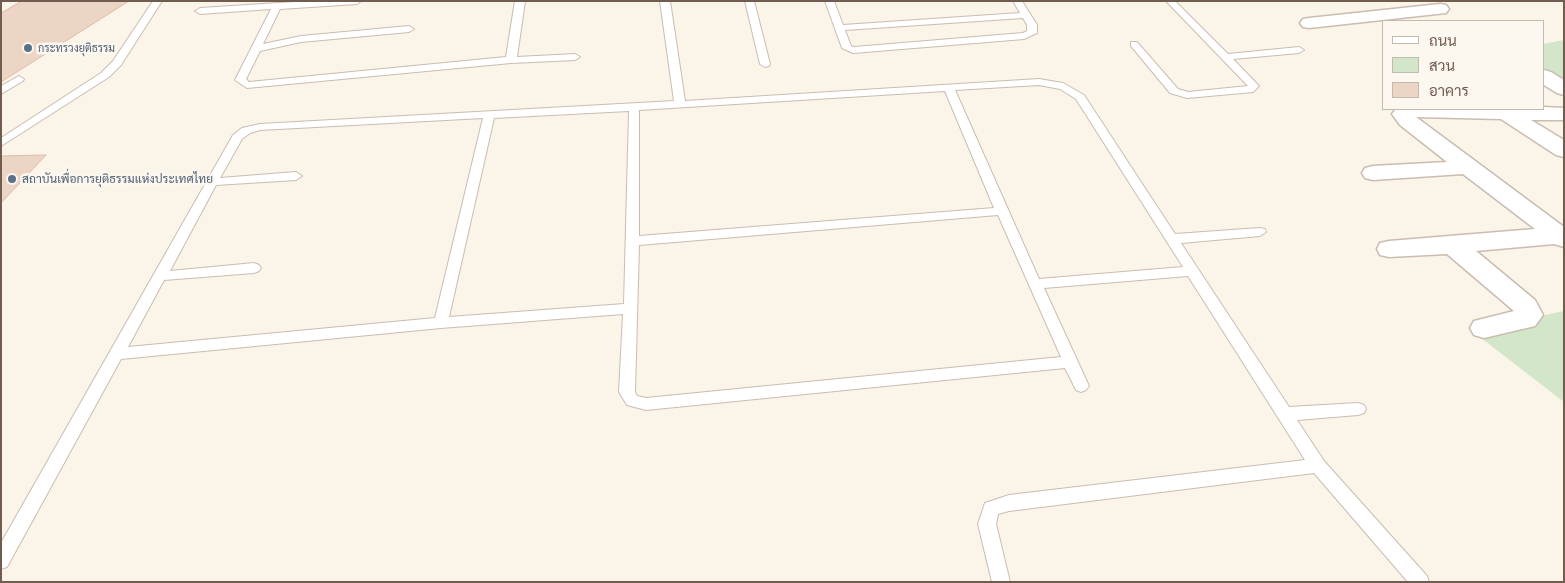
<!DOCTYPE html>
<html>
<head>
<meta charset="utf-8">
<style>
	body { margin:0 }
	#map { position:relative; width:1565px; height:583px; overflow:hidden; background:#faf4e9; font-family:Lato,Sarabun,sans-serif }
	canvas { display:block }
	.frame { position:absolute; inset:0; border:2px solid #715c50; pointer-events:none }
	.legend { position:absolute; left:1382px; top:20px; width:162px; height:90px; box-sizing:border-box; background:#fdf8ef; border:1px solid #c5baaf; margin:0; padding:6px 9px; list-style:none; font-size:15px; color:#715c50 }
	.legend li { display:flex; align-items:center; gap:10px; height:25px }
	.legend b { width:25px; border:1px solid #c5baaf }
</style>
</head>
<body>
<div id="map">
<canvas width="1565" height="583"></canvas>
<div class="frame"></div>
<ul class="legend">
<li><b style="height:6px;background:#fff"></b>ถนน</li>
<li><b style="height:14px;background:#d4e6c9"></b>สวน</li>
<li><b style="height:14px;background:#ecd5c4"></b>อาคาร</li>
</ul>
</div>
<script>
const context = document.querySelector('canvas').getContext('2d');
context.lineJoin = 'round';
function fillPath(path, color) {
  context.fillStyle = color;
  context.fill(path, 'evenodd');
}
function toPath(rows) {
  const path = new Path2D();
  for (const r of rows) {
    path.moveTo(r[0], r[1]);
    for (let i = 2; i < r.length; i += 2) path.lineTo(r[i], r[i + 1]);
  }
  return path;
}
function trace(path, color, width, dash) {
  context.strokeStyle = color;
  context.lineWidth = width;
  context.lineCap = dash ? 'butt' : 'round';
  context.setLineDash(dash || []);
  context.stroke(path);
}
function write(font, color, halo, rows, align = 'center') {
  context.font = font + ' Lato,Sarabun,sans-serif';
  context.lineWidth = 5;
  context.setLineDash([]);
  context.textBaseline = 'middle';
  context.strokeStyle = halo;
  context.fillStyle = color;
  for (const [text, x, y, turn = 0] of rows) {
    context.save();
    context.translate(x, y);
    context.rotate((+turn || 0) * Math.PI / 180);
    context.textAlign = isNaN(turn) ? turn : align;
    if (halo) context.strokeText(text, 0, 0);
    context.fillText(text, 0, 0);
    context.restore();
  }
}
const green = toPath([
	[1564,40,1564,80,1544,68,1544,44],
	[1564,311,1564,402,1472,331]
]);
const building = toPath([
	[22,1,129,1,1,82,1,13,22,1],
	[46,155,1,203,1,156,46,155]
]);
const lane = toPath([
	[153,1,162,1,121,65,109,77,1,146,1,138,101,73,113,61,153,1],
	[310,1,361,1,357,4,280,9,263,44,301,36,409,26,414,29,409,32,301,42,260,51,246,79,249,82,506,57,515,1,525,1,517,57,575,54,580,57,575,60,511,63,247,88,235,80,271,9,200,14,195,11,200,8,310,1],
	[660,1,670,1,685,101,1039,79,1063,83,1084,95,1175,234,1260,228,1265,229,1266,232,1260,236,1181,243,1289,407,1358,403,1364,405,1366,409,1364,413,1358,415,1297,420,1324,461,1427,576,1429,582,1408,582,1314,473,1009,511,998,514,996,524,1010,582,992,582,978,524,985,503,1009,495,1305,460,1188,276,1044,288,1089,386,1086,390,1081,392,1076,390,1065,368,646,410,627,405,619,392,623,314,441,328,121,359,7,567,1,569,1,543,233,135,242,128,260,124,674,101,660,1],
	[1039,85,1060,89,1076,99,1183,267,1039,279,955,90,1039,85],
	[945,91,994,208,639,236,639,110,945,91],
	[629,111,624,304,449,317,494,118,629,111],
	[483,118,435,318,128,347,164,280,254,273,259,271,261,268,259,265,254,263,170,271,216,185,296,180,302,176,296,172,220,178,242,139,250,133,260,130,483,118],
	[998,215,1061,357,646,398,637,396,635,392,639,245,998,215],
	[745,1,754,1,770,64,769,66,765,67,760,64,745,1],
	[825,1,834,1,843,25,1020,13,1013,1,1022,1,1037,25,1037,33,1024,39,853,53,842,48,825,1],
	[1023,18,1027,25,1027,31,1023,33,854,47,851,46,845,30,1023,18],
	[1166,1,1175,1,1228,54,1299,47,1304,50,1299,53,1233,59,1259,86,1253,92,1187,98,1170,93,1131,46,1131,42,1137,42,1178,89,1188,92,1248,86,1166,1],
	[19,76,24,79,23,81,1,94,1,86,19,76]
]);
const street = toPath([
	[1440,4,1446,5,1449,9,1446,13,1309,28,1303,27,1300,23,1303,19,1309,18,1440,4],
	[1544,70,1551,72,1564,80,1564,95,1557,93,1544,85,1544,70],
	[1544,107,1564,108,1564,120,1531,120,1564,140,1564,157,1556,155,1501,119,1416,117,1564,227,1564,247,1554,244,1476,251,1535,300,1543,315,1535,326,1484,338,1474,335,1470,328,1474,321,1514,311,1447,254,1389,257,1380,255,1377,249,1380,243,1389,241,1535,229,1463,174,1373,180,1365,178,1362,173,1365,168,1373,166,1447,162,1400,125,1392,114,1396,109,1544,107]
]);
const markers = [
	[28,48,5,"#5c6f8a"],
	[12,179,5,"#5c6f8a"]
];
const farServicenames = [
	["กระทรวงยุติธรรม",38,48]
];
const serviceNames = [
	["สถาบันเพื่อการยุติธรรมแห่งประเทศไทย",22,179]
];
fillPath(green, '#d4e6c9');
fillPath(building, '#ecd5c4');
trace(building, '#ddbca6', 1);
trace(lane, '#cbbcb0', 2);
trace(street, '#cbbcb0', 3);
fillPath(lane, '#fff');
fillPath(street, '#fff');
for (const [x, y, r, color] of markers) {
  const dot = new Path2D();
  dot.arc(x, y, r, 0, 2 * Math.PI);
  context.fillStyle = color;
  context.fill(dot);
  trace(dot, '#fdf8ef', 2);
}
write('11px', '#4e5e75', '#fdf8ef', farServicenames, 'left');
write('12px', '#4e5e75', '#fdf8ef', serviceNames, 'left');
</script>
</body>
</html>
